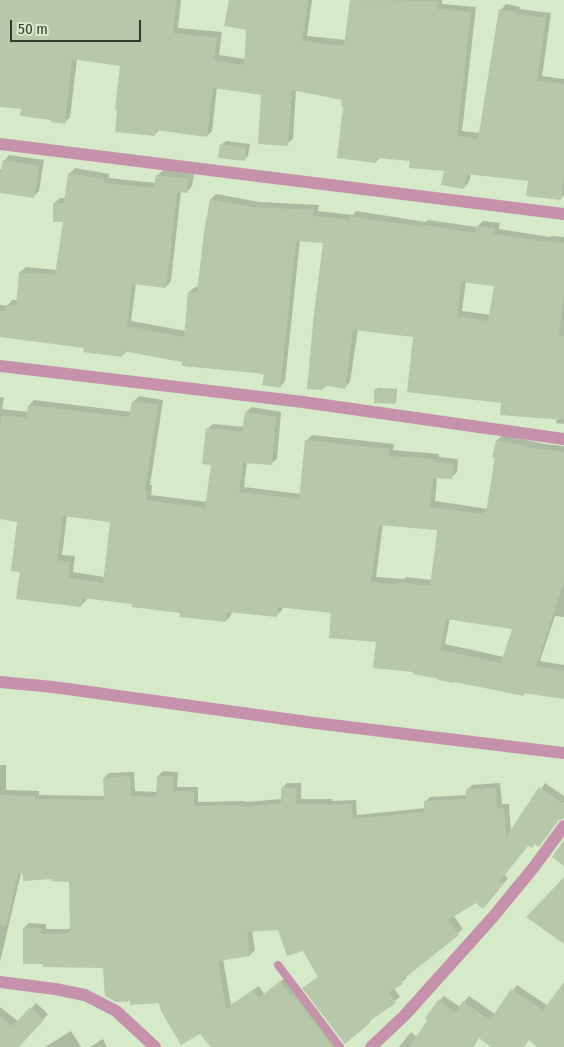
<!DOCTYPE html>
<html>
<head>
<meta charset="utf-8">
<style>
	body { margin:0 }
	#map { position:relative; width:564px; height:1047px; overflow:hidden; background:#d6e9c9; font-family:"Fira Sans Condensed",sans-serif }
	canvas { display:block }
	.scale { position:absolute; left:10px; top:20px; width:131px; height:22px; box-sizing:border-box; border:2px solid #333a2e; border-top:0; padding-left:6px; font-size:15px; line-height:18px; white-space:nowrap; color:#333a2e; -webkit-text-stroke:4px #d6e9c9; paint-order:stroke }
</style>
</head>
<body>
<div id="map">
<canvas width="564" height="1047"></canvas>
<div class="scale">50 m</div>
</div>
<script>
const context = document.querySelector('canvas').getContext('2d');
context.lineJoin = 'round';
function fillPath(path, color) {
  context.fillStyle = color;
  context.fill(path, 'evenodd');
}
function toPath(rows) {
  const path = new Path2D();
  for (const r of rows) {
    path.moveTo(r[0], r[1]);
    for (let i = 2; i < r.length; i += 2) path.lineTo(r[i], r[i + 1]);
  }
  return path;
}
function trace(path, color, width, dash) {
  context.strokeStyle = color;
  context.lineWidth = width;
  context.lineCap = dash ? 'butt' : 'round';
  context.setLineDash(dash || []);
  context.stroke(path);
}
const shadow = toPath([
	[0,0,181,0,178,28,222,32,219,55,245,59,247,29,230,0,312,0,307,36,346,40,351,0,442,0,442,4,476,7,462,131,480,133,501,10,506,4,520,7,520,9,551,13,542,76,564,79,564,195,560,199,529,180,471,173,469,182,464,188,445,170,411,160,381,157,376,162,345,105,343,99,296,89,293,139,287,144,263,94,217,87,212,131,207,136,159,130,154,135,122,65,77,59,70,117,65,122,22,108,0,105],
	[226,141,250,144,248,156,244,160,221,145],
	[9,155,44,160,39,191,34,196,0,191,0,169,2,170,4,161],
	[75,168,109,174,109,178,156,183,157,176,163,170,194,174,192,186,187,192,181,191,171,281,166,287,136,283,131,321,186,331,189,292,195,287,199,287,211,199,216,194,259,202,319,205,318,211,353,215,356,211,426,222,428,220,477,227,483,221,500,223,499,229,550,237,552,236,564,237,564,424,556,423,557,418,502,402,414,336,358,329,350,382,345,387,327,385,322,389,324,242,300,240,285,381,280,387,265,374,127,351,122,356,85,347,0,335,0,305,7,306,12,300,17,300,20,272,26,267,57,270,64,221,54,203,60,198,66,198,69,174],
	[466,281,496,285,491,315,462,311],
	[377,388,397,389,396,401,395,403,376,390],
	[139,396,163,400,150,485,152,485,151,495,207,502,213,464,207,429,213,424,244,427,246,412,252,407,281,412,277,459,271,464,247,462,244,487,301,494,307,440,312,435,394,444,393,450,439,454,439,457,458,459,457,472,451,478,437,477,435,501,488,509,497,440,503,435,544,444,564,446,564,617,555,616,540,661,564,665,564,698,526,692,524,694,415,671,378,640,332,612,283,606,282,610,277,615,232,612,231,615,226,621,134,602,87,597,86,601,80,606,21,571,18,521,0,518,0,397,4,398,2,409,28,412,29,405,34,400,132,412,133,402],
	[67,516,111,521,104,577,73,572,75,556,62,555],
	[383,524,436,529,438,531,432,580,406,577,404,579,376,577],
	[450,618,514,628,504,657,445,644],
	[0,765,6,765,6,790,39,791,39,795,105,796,104,778,109,773,134,772,135,791,157,792,158,776,163,771,178,772,177,787,198,787,198,802,245,801,245,802,282,799,282,788,287,783,301,783,301,799,332,799,332,801,356,800,357,815,426,808,425,802,430,797,467,795,467,790,472,785,500,783,502,804,509,804,511,833,545,783,564,796,564,802,553,819,557,822,544,840,529,844,504,875,508,878,488,903,476,902,453,915,463,929,405,975,407,978,394,988,400,997,373,1017,369,1023,345,1042,304,988,319,976,303,949,279,929,252,930,255,950,250,955,223,959,231,1005,259,986,264,994,285,978,338,1043,334,1047,213,1047,200,1033,160,1001,131,1000,104,966,24,928,29,923,46,924,46,929,71,929,70,880,21,873,0,962],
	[517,985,548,1006,564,991,564,1047,539,1047,498,1010],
	[444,996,460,1007,469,996,495,1014,517,1047,493,1047,480,1037,473,1047,399,1047,411,1032,417,1037,429,1020,439,1001],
	[36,1003,48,1014,18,1047,0,1047,0,1007,19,1022],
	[71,1031,81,1047,45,1047],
	[103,1039,107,1047,90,1047]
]);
const building = toPath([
	[0,0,176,0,173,33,217,38,214,61,244,65,246,30,224,26,229,0,308,0,302,41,344,46,350,0,438,1,437,9,471,12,457,136,478,139,499,9,516,12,515,14,546,18,537,81,564,84,564,177,561,200,526,196,528,181,467,174,464,189,441,185,444,171,409,168,410,161,377,158,376,163,337,158,343,106,341,105,342,100,292,90,288,146,258,144,261,95,213,88,207,137,155,130,155,136,115,132,117,110,115,110,120,66,72,59,65,124,51,122,51,120,20,116,21,109,0,107],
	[220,144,246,148,245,161,218,158],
	[3,160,39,166,34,198,0,193,0,177],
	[68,173,104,179,104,183,154,188,156,175,189,179,187,193,177,192,166,288,132,284,127,326,184,337,188,292,197,292,204,232,210,199,253,207,314,210,313,216,349,220,349,216,421,227,421,225,475,233,476,226,495,229,494,234,545,242,545,241,564,243,564,296,559,335,564,336,564,420,500,415,501,403,407,392,413,337,353,330,345,389,323,385,323,390,307,389,314,313,323,243,296,241,280,388,262,385,264,375,256,373,182,366,182,362,123,351,122,357,83,352,84,348,0,337,0,311,5,311,6,305,16,306,19,272,55,275,63,222,53,222,53,203,64,203],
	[461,282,494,286,488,321,457,317],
	[374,389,396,390,395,404,374,403],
	[132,401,158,405,145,490,147,490,146,500,205,508,211,465,202,464,206,428,242,432,245,412,276,417,272,465,243,463,239,492,299,499,305,440,389,449,388,456,434,459,434,462,453,464,452,479,433,478,430,507,483,514,483,512,486,512,495,458,492,457,496,440,525,446,525,447,564,452,564,582,536,666,564,671,564,699,524,693,524,696,455,682,454,683,438,680,438,679,413,674,413,672,373,668,376,642,329,638,331,613,278,607,277,617,227,612,226,622,179,617,180,613,132,607,132,604,82,598,81,607,16,599,20,572,11,571,17,522,0,519,0,426,2,415,26,418,28,405,129,417],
	[63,516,110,522,103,583,68,578,70,562,57,560],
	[379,525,436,530,437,532,430,586,399,582,399,584,371,582],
	[446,619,512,629,501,663,440,650],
	[130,776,131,796,156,797,157,776,173,776,173,791,194,792,194,806,240,805,240,807,281,803,281,788,297,788,296,804,327,804,327,805,351,804,353,819,424,812,424,801,466,799,466,789,496,788,497,809,504,808,506,837,539,787,564,804,564,818,557,821,539,847,535,844,532,848,528,846,500,881,504,883,483,909,476,903,448,920,459,935,401,981,403,984,389,992,396,1003,368,1022,370,1023,345,1044,302,988,318,977,303,951,287,956,278,930,247,932,250,956,218,961,226,1009,253,990,259,998,280,981,291,996,293,994,333,1047,211,1047,200,1034,181,1045,161,1011,159,1003,130,1005,130,1001,116,1002,105,996,103,968,43,967,43,964,23,964,23,928,41,928,41,934,70,933,69,882,51,881,51,879,23,881,23,874,18,874,6,926,0,925,0,795,35,796,35,799,104,800,103,778],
	[564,840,564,866,552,857],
	[564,877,564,944,526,917],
	[564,982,564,1047,537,1047,529,1040,524,1047,491,1047,479,1038,472,1047,409,1047,427,1021,425,1018,438,1000,455,1013,463,1001,490,1020,511,989,543,1010],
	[30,1007,44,1020,19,1047,0,1047,0,1016,13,1026]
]);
const lane = toPath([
	[278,965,340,1047]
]);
const street = toPath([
	[0,144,564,214],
	[0,366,303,402,564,439],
	[0,682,53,687,315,723,564,753],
	[0,982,55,989,85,995,116,1011,155,1047],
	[371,1047,405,1015,493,917,534,867,564,826]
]);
fillPath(shadow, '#0003');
fillPath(building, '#b6c8a9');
trace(lane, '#c591ab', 8);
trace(street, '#c591ab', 12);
</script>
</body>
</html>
